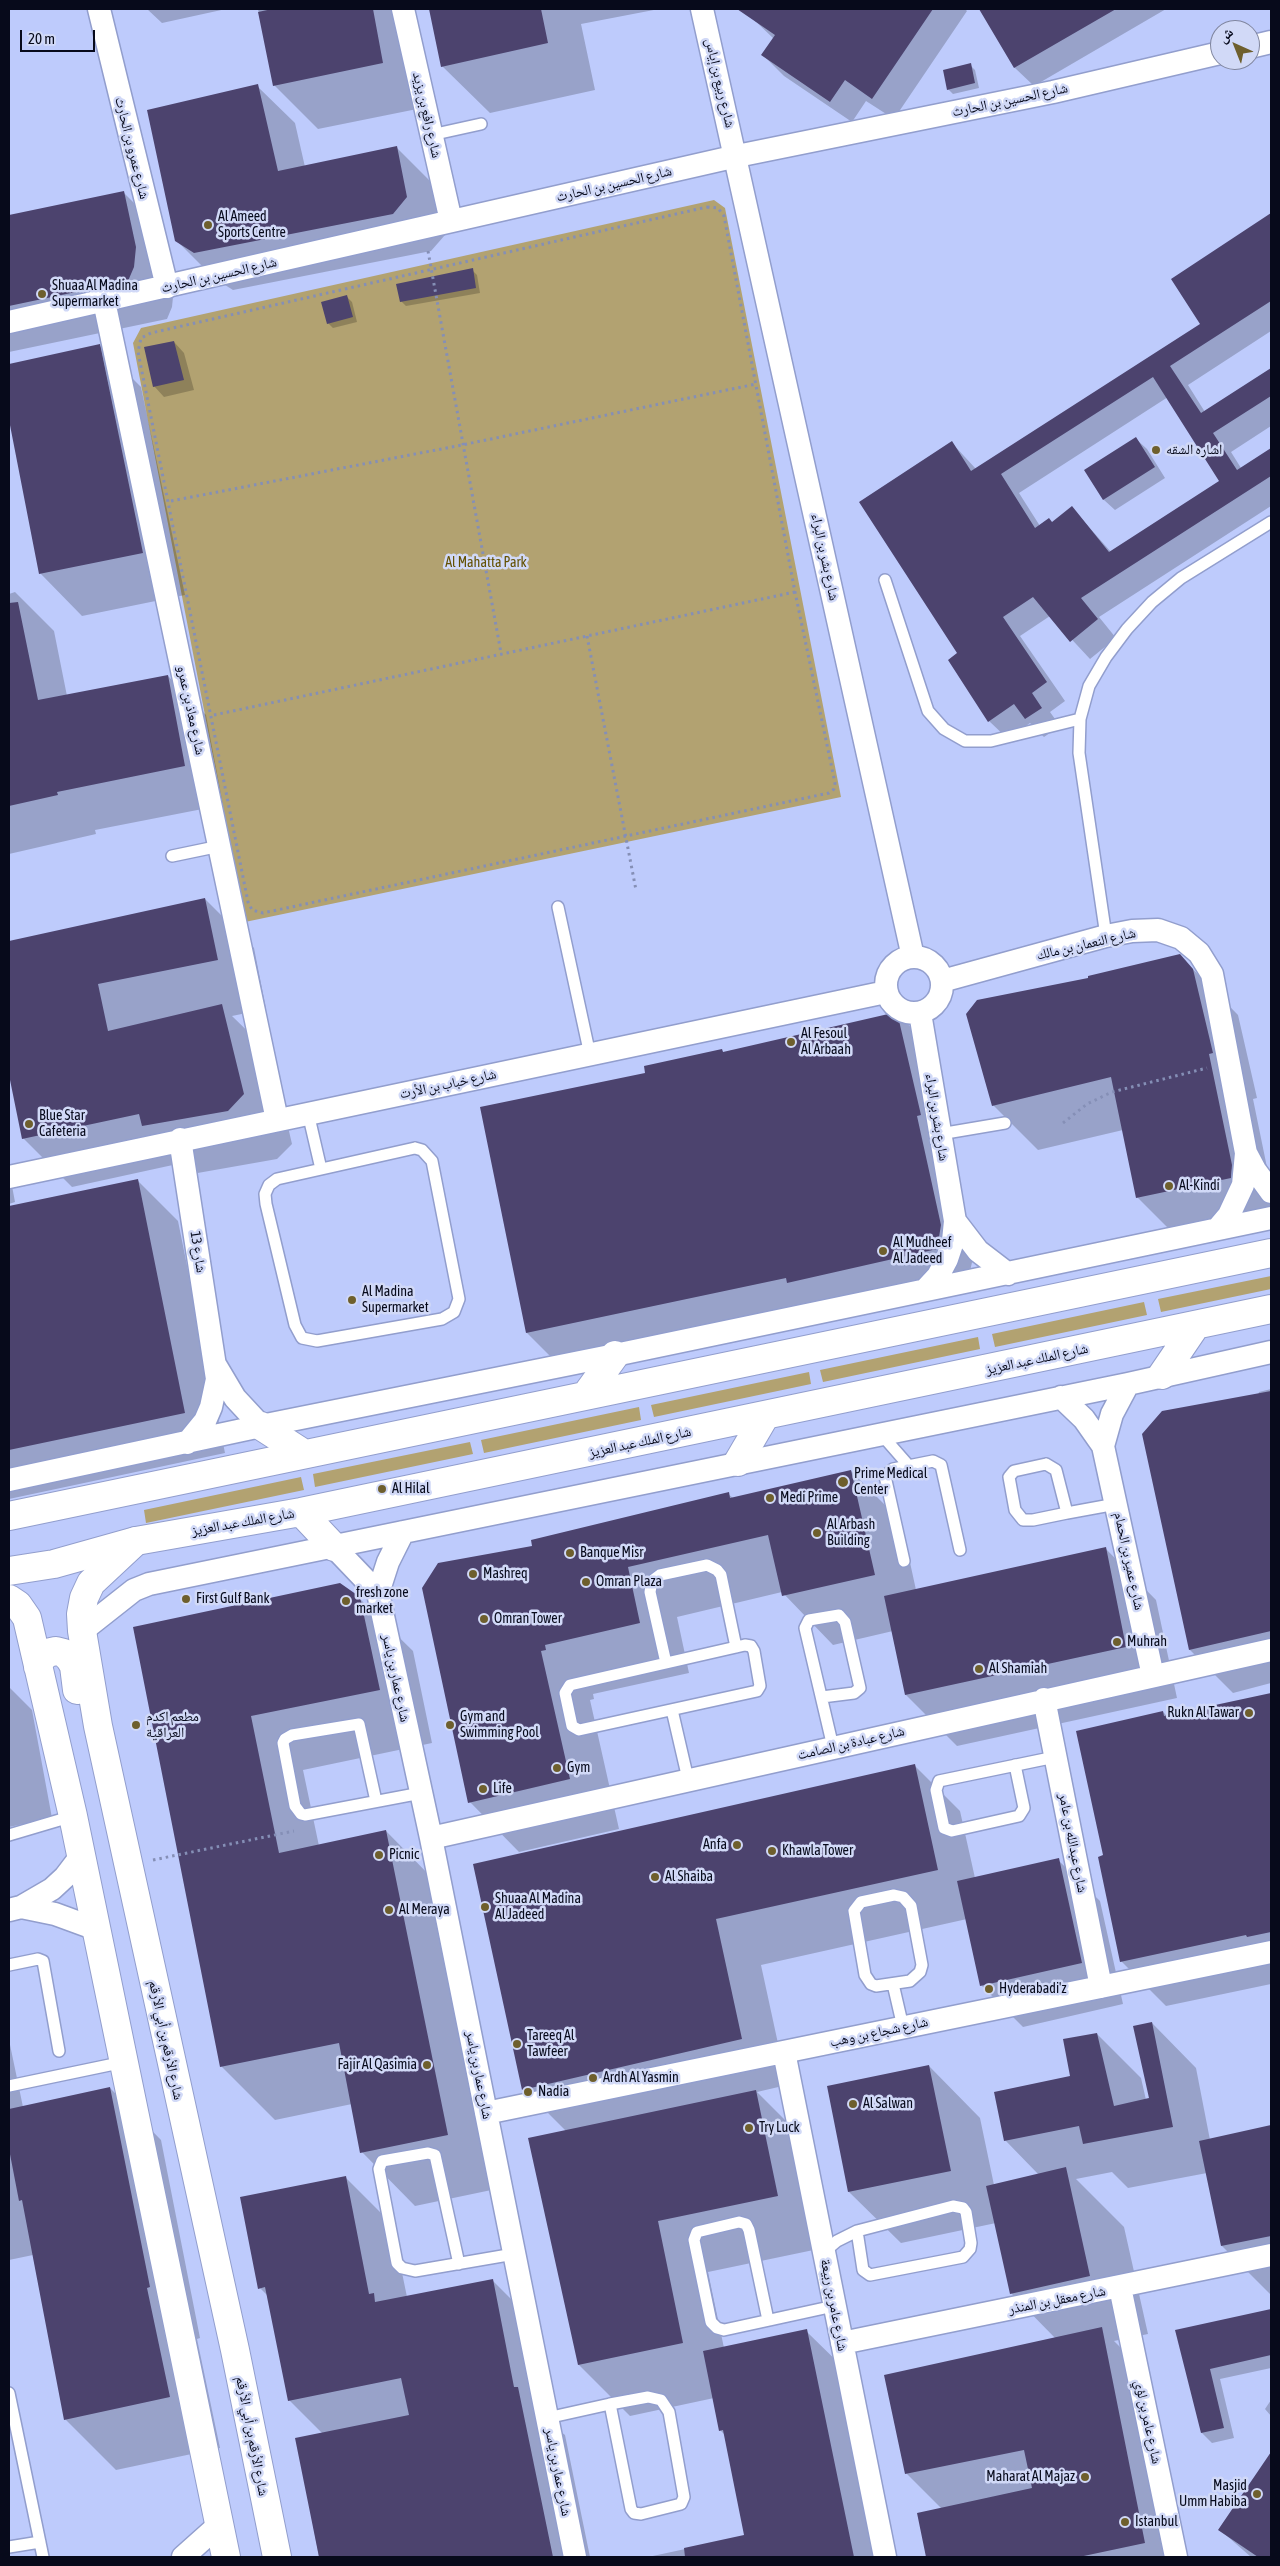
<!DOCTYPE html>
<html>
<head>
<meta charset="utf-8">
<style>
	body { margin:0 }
	#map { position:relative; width:1280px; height:2566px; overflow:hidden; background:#becbfc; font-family:"Asap Condensed","Noto Naskh Arabic",sans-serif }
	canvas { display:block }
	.frame { position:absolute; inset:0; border:10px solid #070a1b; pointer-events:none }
	.north { position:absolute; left:1210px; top:20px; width:50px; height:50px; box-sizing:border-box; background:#d1d9f7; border:1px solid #80869f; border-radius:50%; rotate:316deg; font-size:14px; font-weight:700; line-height:20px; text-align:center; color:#070a1b }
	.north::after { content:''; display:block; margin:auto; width:18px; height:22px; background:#6e5f2d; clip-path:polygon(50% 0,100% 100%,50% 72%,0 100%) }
	.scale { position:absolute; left:20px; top:30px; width:75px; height:22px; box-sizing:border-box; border:2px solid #070a1b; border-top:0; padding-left:6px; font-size:15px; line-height:18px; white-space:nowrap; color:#070a1b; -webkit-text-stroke:4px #d1d9f7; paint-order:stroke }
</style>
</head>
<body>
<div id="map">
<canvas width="1280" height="2566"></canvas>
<div class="frame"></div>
<div class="north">ش</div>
<div class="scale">20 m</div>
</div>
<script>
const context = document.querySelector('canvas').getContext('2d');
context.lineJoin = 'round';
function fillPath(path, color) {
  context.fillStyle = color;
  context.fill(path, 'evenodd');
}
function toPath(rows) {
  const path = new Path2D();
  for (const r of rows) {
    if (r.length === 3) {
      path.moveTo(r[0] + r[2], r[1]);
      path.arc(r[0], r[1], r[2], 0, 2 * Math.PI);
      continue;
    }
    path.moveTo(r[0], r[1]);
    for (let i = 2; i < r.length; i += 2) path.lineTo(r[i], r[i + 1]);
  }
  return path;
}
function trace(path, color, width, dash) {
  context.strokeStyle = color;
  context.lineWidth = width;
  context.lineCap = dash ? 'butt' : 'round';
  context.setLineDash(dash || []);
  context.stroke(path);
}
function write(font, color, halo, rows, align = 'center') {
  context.font = font + ' "Asap Condensed","Noto Naskh Arabic",sans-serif';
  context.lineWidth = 5;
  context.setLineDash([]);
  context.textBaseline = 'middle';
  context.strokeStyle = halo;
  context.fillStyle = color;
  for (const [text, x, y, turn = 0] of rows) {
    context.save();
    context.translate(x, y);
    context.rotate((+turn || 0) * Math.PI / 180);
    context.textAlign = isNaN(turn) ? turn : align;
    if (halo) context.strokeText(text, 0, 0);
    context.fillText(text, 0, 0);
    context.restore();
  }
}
const green = toPath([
	[714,200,725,208,841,797,245,922,133,343,141,328],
	[1271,1276,1271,1289,1161,1312,1158,1299],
	[1144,1302,1147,1315,995,1347,992,1334],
	[978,1337,980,1349,823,1382,820,1370],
	[809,1372,811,1384,654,1417,651,1405],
	[639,1407,641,1420,484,1453,481,1440],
	[470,1442,473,1454,315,1487,313,1474],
	[301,1477,304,1490,146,1523,144,1510]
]);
const shadow = toPath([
	[147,9,226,9,162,23],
	[258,9,404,9,427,107,318,129,274,85],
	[430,9,659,9,581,24,595,90,490,113,442,66],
	[755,9,965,9,967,11,894,119,866,101,852,122,784,76,763,55,774,39,750,16],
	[980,9,1166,9,1034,86,1015,68],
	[970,65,975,70,979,88,953,94,948,89],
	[257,86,295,123,305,167,397,148,434,185,445,235,431,251,233,290,214,278,176,240],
	[123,192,162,231,174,287,172,307,167,319,9,352,9,216],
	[1271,215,1271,331,1188,385,1205,412,1271,370,1271,426,1231,452,1241,468,1271,449,1271,506,1099,617,1116,638,1090,659,1050,616,1020,636,1065,701,1050,712,1060,726,1044,737,1030,723,1008,739,989,721,959,653,952,443,976,469,1202,324,1172,279],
	[1168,397,1221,481,1111,552,1072,508,1053,523,1040,526,1019,493],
	[472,270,477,275,480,293,406,306,401,301],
	[347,297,352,302,357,322,333,328,328,323],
	[174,342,184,353,194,390,164,397,154,386],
	[99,345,141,387,185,595,82,616,40,573,9,414,9,366],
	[1136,439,1147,449,1165,478,1115,510,1104,500,1086,471],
	[15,592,54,631,67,696,168,676,206,715,223,805,95,830,96,834,9,854,9,594],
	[205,899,254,948,266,1009,232,1016,271,1054,292,1144,277,1159,192,1174,182,1163,72,1187,23,1138,9,1071,9,942],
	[1179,955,1238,1015,1257,1098,1253,1099,1271,1187,1271,1223,1182,1242,1137,1197,1123,1130,1038,1150,993,1105,1089,979],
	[897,1013,928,1045,973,1258,968,1280,559,1365,527,1333,482,1108,646,1074,722,1051,724,1053],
	[9,1170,15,1202,9,1204],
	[137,1180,178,1221,225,1453,9,1499,9,1207],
	[1271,1389,1271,1683,1233,1693,1190,1650,1259,1392],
	[851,1471,901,1521,916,1590,1105,1548,1156,1600,1177,1698,957,1746,906,1695,893,1631,833,1645,782,1592,677,1617,689,1673,593,1694,594,1699,590,1700,619,1829,519,1852,470,1802,534,1547,728,1494,733,1498],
	[359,1598,413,1651,432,1743,303,1770,319,1846,386,1831,439,1885,501,2188,415,2206,362,2152,352,2104,275,2120,221,2066,135,1628],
	[9,1687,32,1710,52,1818,9,1827],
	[1271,1694,1271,1984,1166,2006,1121,1961,1105,1856,1163,1712,1167,1716],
	[914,1765,960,1811,975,1878,1058,1860,1100,1901,1123,2004,1023,2027,981,1985,967,1919,761,1965,787,2085,757,2092,807,2142,828,2247,708,2272,724,2348,806,2331,850,2374,888,2557,648,2557,746,2536,725,2435,720,2430,714,2398,630,2416,579,2365,566,2131,524,2089,474,1865],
	[1152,2023,1196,2068,1210,2140,1271,2127,1271,2295,1222,2246,1207,2173,1128,2188,1112,2172,1076,2179,1124,2227,1148,2334,1114,2341,1143,2370,1181,2557,928,2557,918,2514,942,2509,906,2473,1056,2339,1011,2293,996,2223,901,2243,849,2192,828,2087,929,2066,980,2118,994,2185,1039,2175,1005,2140,1071,2077,1097,2034,1141,2078,1146,2100,1150,2099],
	[9,2040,23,2107,110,2088,161,2140,200,2338,197,2339,220,2448,116,2470,65,2419,33,2255,9,2260],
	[345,2177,392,2224,407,2297,492,2280,539,2327,560,2431,565,2435,590,2557,319,2557,297,2439,323,2434,289,2400,269,2297,260,2288],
	[1271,2310,1271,2368,1220,2379,1234,2438,1212,2443,1202,2433,1177,2331],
	[1271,2400,1271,2416,1265,2409],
	[1271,2454,1271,2557,1251,2557,1219,2529]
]);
const building = toPath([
	[272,9,373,9,383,63,273,86,258,12],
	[429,9,541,9,548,43,441,67],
	[737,9,933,9,872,99,845,80,830,102,761,55,775,35],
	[979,9,1116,9,1014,68],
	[971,63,975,83,947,90,943,70],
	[258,84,278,171,397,146,407,197,393,214,194,253,175,241,147,110],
	[124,191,136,247,134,267,128,281,9,306,9,215],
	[1271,213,1271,301,1170,366,1201,413,1271,368,1271,396,1213,433,1237,470,1271,448,1271,476,1081,598,1098,619,1070,642,1033,597,1003,617,1047,682,1032,693,1042,708,1025,719,1014,704,988,722,948,660,957,653,859,502,952,441,971,471,1200,324,1171,279],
	[1153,377,1219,481,1109,552,1072,506,1052,522,1049,518,1035,528,1001,474],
	[473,268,476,288,400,302,396,284],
	[347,295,353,317,327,324,321,302],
	[174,341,184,380,153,387,144,347],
	[100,344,143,553,39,574,9,420,9,364],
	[1136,437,1155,467,1103,500,1084,470],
	[18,602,38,700,168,675,185,766,57,792,58,795,9,806,9,603],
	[205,898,218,960,98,984,108,1031,222,1004,244,1094,228,1111,142,1126,139,1114,22,1139,9,1075,9,941],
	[1180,954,1193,969,1213,1053,1209,1054,1232,1165,1231,1178,1136,1198,1111,1077,992,1106,966,1014,977,1000,1088,978,1088,976],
	[897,1012,921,1115,917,1116,941,1225,937,1249,787,1283,786,1278,526,1333,480,1107,645,1073,644,1066,722,1049,723,1052],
	[138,1179,185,1413,9,1450,9,1206],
	[1271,1391,1271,1631,1189,1650,1142,1434,1162,1411],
	[851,1470,875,1575,782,1596,768,1535,628,1567,640,1623,545,1645,546,1650,541,1651,570,1779,468,1803,422,1588,438,1563,532,1546,531,1540,729,1492,730,1498],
	[1106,1547,1126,1647,905,1695,884,1596],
	[340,1583,360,1597,380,1690,251,1716,279,1853,386,1830,448,2135,360,2153,339,2043,220,2067,133,1627],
	[1271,1693,1271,1932,1247,1937,1246,1935,1120,1962,1098,1857,1103,1855,1076,1731,1163,1711,1164,1716],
	[915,1764,938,1870,716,1919,742,2039,522,2090,473,1864],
	[1059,1858,1082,1963,980,1986,957,1881],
	[1152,2022,1173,2127,1083,2144,1079,2126,1004,2141,994,2092,1070,2076,1063,2039,1097,2033,1114,2106,1149,2098,1133,2026],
	[929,2065,951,2171,848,2192,827,2086],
	[110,2087,150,2287,147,2288,170,2397,64,2420,22,2200,19,2201,9,2149,9,2109],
	[756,2090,778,2196,658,2221,683,2343,578,2365,528,2138],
	[1271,2125,1271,2236,1221,2246,1199,2141],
	[1066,2167,1090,2276,1010,2294,986,2186],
	[346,2176,369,2294,374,2293,375,2302,493,2279,514,2387,518,2387,553,2557,319,2557,295,2438,409,2415,401,2378,288,2401,265,2287,258,2289,240,2197],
	[1271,2309,1271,2355,1210,2369,1224,2428,1201,2433,1175,2330],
	[1102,2327,1145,2543,1079,2557,926,2557,917,2513,1032,2488,1024,2450,905,2474,884,2375],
	[807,2329,854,2557,685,2557,684,2548,744,2535,723,2430,719,2431,703,2351],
	[1271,2452,1271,2557,1258,2557,1218,2530]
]);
const path = toPath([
	[707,207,718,208,724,216,795,592,835,783,834,789,829,793,263,913,252,910,248,902,138,352,141,338,151,333,707,207],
	[428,251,501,653],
	[171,501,462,445,756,384],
	[587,636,636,890],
	[214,715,795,592],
	[1063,1123,1087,1104,1112,1092,1207,1068],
	[153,1860,294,1831]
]);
const service = toPath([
	[431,135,481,124],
	[885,580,928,711,944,729,965,741,991,741,1080,719],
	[172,856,220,846],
	[558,907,590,1055],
	[1106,936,1079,753,1080,719,1089,686,1106,657,1127,629,1152,602,1181,578,1271,522],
	[308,1113,321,1169],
	[940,1134,1005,1123],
	[415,1148,422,1150,432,1161,459,1299,454,1312,442,1319,317,1341,302,1338,295,1325,266,1204,265,1194,269,1185,277,1179,415,1148],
	[881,1434,909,1466],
	[1046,1464,1056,1470,1067,1513,1033,1520,1023,1520,1015,1510,1009,1477,1014,1471,1046,1464],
	[1067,1513,1116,1504],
	[904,1561,885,1476,893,1469,933,1461,941,1465,960,1550],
	[745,1645,751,1646,754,1651,760,1686,757,1691,579,1730,572,1726,565,1693,570,1685,745,1645],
	[666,1663,650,1592,652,1581,660,1575,707,1565,717,1570,721,1575,736,1647],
	[822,1697,854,1693,860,1688,845,1622,839,1615,809,1620,805,1628,833,1747],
	[672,1710,688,1779],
	[1015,1765,1024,1808,1019,1816,952,1831,944,1828,936,1790,939,1781,1055,1757],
	[376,1801,359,1724,292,1735,285,1739,283,1743,295,1806,301,1814,305,1815,421,1793],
	[9,1835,73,1816],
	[894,1895,903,1897,911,1906,922,1965,920,1972,910,1981,876,1986,871,1984,865,1975,854,1911,861,1902,894,1895],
	[9,1965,38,1959,43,1961,59,2051],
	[893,1984,903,2027],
	[9,2086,124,2062],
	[824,2252,837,2241,857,2231,953,2206,963,2208,966,2212,971,2243,970,2249,963,2257,870,2275,863,2270,857,2231],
	[459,2264,435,2155,428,2153,382,2161,379,2169,397,2263,402,2268,415,2271,514,2254],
	[768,2320,749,2230,746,2224,739,2222,697,2232,694,2240,711,2322,717,2328,724,2330,834,2306],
	[9,2393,43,2557],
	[547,2418,610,2404,648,2397,661,2400,669,2412,684,2497,681,2504,641,2514,634,2513,631,2509,610,2404],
	[9,2547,40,2542]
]);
const minor = toPath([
	[99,9,167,287],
	[403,9,451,221],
	[702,9,913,957],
	[1250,47,1271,42],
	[104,301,277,1120],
	[9,322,737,156,1053,92,1220,53],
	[914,985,28],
	[942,981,1106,936,1132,931,1158,930,1181,938,1199,953,1212,974,1246,1153,1243,1185,1229,1215,1218,1228],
	[920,1013,955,1221,953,1241,947,1259,938,1276,925,1290],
	[180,1139,217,1379,211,1407,205,1421,187,1443],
	[1246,1153,1255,1170,1271,1192],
	[9,1177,886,992],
	[955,1221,978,1251,1008,1274],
	[216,1366,235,1398,261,1426],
	[1061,1397,1084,1419,1103,1446,1153,1676],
	[1103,1446,1112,1414,1128,1384],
	[9,1480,261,1426,615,1355,1271,1218],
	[403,1532,388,1562,378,1593,431,1838,575,2557],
	[334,1547,378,1593],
	[82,1631,134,1590,149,1584,1128,1384,1271,1352],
	[1044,1699,1101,1987],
	[431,1838,1271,1650],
	[21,1907,55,1914,96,1929],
	[9,1910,21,1907,52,1889,65,1877,81,1856],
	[784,2052,885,2557],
	[486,2113,1271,1952],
	[1120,2287,1176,2557],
	[842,2343,1271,2255],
	[183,2557,220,2524]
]);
const tertiary = toPath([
	[136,1541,91,1583,84,1598,81,1614,82,1631,98,1726,235,2350,277,2557],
	[9,1599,18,1605,27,1618,73,1816,226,2557],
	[38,1667,41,1659,47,1653,56,1651,64,1653,70,1659,74,1666,77,1690]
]);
const trunk = toPath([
	[1162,1375,1196,1325],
	[586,1395,615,1355],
	[261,1426,303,1453],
	[738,1462,765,1416],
	[301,1512,334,1547],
	[9,1516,1271,1253],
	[9,1571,54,1564,136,1541,301,1512,1271,1309]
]);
const markers = [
	[208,225,5,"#6e5f2d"],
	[42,294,5,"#6e5f2d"],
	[1156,450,5,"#6e5f2d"],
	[791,1042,5,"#6e5f2d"],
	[29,1124,5,"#6e5f2d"],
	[1169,1186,5,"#6e5f2d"],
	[883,1251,5,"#6e5f2d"],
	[352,1300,5,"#6e5f2d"],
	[843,1482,6,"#6e5f2d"],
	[382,1489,5,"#6e5f2d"],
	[770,1498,5,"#6e5f2d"],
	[817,1533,5,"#6e5f2d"],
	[570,1553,5,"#6e5f2d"],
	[473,1574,5,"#6e5f2d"],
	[586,1582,5,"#6e5f2d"],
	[186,1599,5,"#6e5f2d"],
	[346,1601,5,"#6e5f2d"],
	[484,1619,5,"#6e5f2d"],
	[1117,1642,5,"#6e5f2d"],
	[979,1669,5,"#6e5f2d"],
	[1249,1713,5,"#6e5f2d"],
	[136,1725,5,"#6e5f2d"],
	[450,1725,5,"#6e5f2d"],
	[557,1768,5,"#6e5f2d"],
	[483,1789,5,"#6e5f2d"],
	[737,1845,5,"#6e5f2d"],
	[772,1851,5,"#6e5f2d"],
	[379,1855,5,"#6e5f2d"],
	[655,1877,5,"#6e5f2d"],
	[485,1907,5,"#6e5f2d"],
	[389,1910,5,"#6e5f2d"],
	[989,1989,5,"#6e5f2d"],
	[517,2044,5,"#6e5f2d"],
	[427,2065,5,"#6e5f2d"],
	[593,2078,5,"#6e5f2d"],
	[528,2092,5,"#6e5f2d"],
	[853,2104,5,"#6e5f2d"],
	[749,2128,5,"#6e5f2d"],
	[1085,2477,5,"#6e5f2d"],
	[1257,2494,5,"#6e5f2d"],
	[1125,2522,5,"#6e5f2d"]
];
const streetNames = [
	["شارع ربيع بن إياس",720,83,77],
	["شارع الحسين بن الحارث",1010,100,-12],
	["شارع رافع بن يزيد",427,115,77],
	["شارع عمرو بن الحارث",132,148,76],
	["شارع الحسين بن الحارث",614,184,-13],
	["شارع الحسين بن الحارث",219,275,-13],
	["شارع بشر بن البراء",825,557,78],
	["شارع معاذ بن عمرو",191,710,78],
	["شارع النعمان بن مالك",1086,944,-13],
	["شارع خباب بن الأرت",448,1084,-12],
	["شارع بشر بن البراء",937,1117,81],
	["شارع 13",198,1252,81],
	["شارع الملك عبد العزيز",1037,1359,-12],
	["شارع الملك عبد العزيز",640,1442,-12],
	["شارع الملك عبد العزيز",243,1522,-10],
	["شارع عمير بن الحمام",1129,1561,78],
	["شارع عمار بن ياسر",396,1678,78],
	["شارع عبادة بن الصامت",851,1743,-13],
	["شارع عبدالله بن عامر",1073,1843,79],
	["شارع شجاع بن وهب",879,2032,-12],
	["شارع الأرقم بن أبي الأرقم",166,2040,78],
	["شارع عمار بن ياسر",479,2075,79],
	["شارع معقل بن المنذر",1057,2300,-11],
	["شارع عامر بن ربيعة",834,2305,79],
	["شارع عامر بن لؤي",1148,2422,78],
	["شارع الأرقم بن أبي الأرقم",252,2436,79],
	["شارع عمار بن ياسر",558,2472,79]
];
const poiNames = [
	["Al Ameed",218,217],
	["Sports Centre",218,233],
	["Shuaa Al Madina",52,286],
	["Supermarket",52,302],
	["اشاره الشقه",1166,450],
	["Al Fesoul",801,1034],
	["Al Arbaah",801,1050],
	["Blue Star",39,1116],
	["Cafeteria",39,1132],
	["Al-Kindi",1179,1186],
	["Al Mudheef",893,1243],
	["Al Jadeed",893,1259],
	["Al Madina",362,1292],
	["Supermarket",362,1308],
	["Prime Medical",854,1474],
	["Center",854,1490],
	["Al Hilal",392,1489],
	["Medi Prime",780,1498],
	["Al Arbash",827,1525],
	["Building",827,1541],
	["Banque Misr",580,1553],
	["Mashreq",483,1574],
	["Omran Plaza",596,1582],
	["fresh zone",356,1593],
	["market",356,1609],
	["First Gulf Bank",196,1599],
	["Omran Tower",494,1619],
	["Muhrah",1127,1642],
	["Al Shamiah",989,1669],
	["Rukn Al Tawar",1239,1713,"right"],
	["مطعم اكدم",146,1717],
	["العراقية",146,1733],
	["Gym and",460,1717],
	["Swimming Pool",460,1733],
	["Gym",567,1768],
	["Life",493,1789],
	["Anfa",727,1845,"right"],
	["Khawla Tower",782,1851],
	["Picnic",389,1855],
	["Al Shaiba",665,1877],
	["Shuaa Al Madina",495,1899],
	["Al Jadeed",495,1915],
	["Al Meraya",399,1910],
	["Hyderabadi'z",999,1989],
	["Tareeq Al",527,2036],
	["Tawfeer",527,2052],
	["Fajir Al Qasimia",417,2065,"right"],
	["Ardh Al Yasmin",603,2078],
	["Nadia",538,2092],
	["Al Salwan",863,2104],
	["Try Luck",759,2128],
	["Maharat Al Majaz",1075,2477,"right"],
	["Masjid",1247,2486,"right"],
	["Umm Habiba",1247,2502,"right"],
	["Istanbul",1135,2522]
];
const parkNames = [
	["Al Mahatta Park",486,563]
];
fillPath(green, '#b2a271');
fillPath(shadow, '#0003');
fillPath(building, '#4c436e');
trace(service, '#929ecd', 14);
trace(minor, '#929ecd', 25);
trace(tertiary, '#929ecd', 30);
trace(trunk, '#929ecd', 30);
trace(path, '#858fb6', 3, [2.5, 4]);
trace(service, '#fff', 11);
trace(minor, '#fff', 22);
trace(tertiary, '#fff', 28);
trace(trunk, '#fff', 28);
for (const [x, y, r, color] of markers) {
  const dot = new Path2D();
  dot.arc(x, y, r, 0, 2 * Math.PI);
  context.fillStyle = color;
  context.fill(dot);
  trace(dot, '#d1d9f7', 2);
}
write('14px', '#070a1b', '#d1d9f7', streetNames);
write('14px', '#070a1b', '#d1d9f7', poiNames, 'left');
write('14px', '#635002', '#d1d9f7', parkNames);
</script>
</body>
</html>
